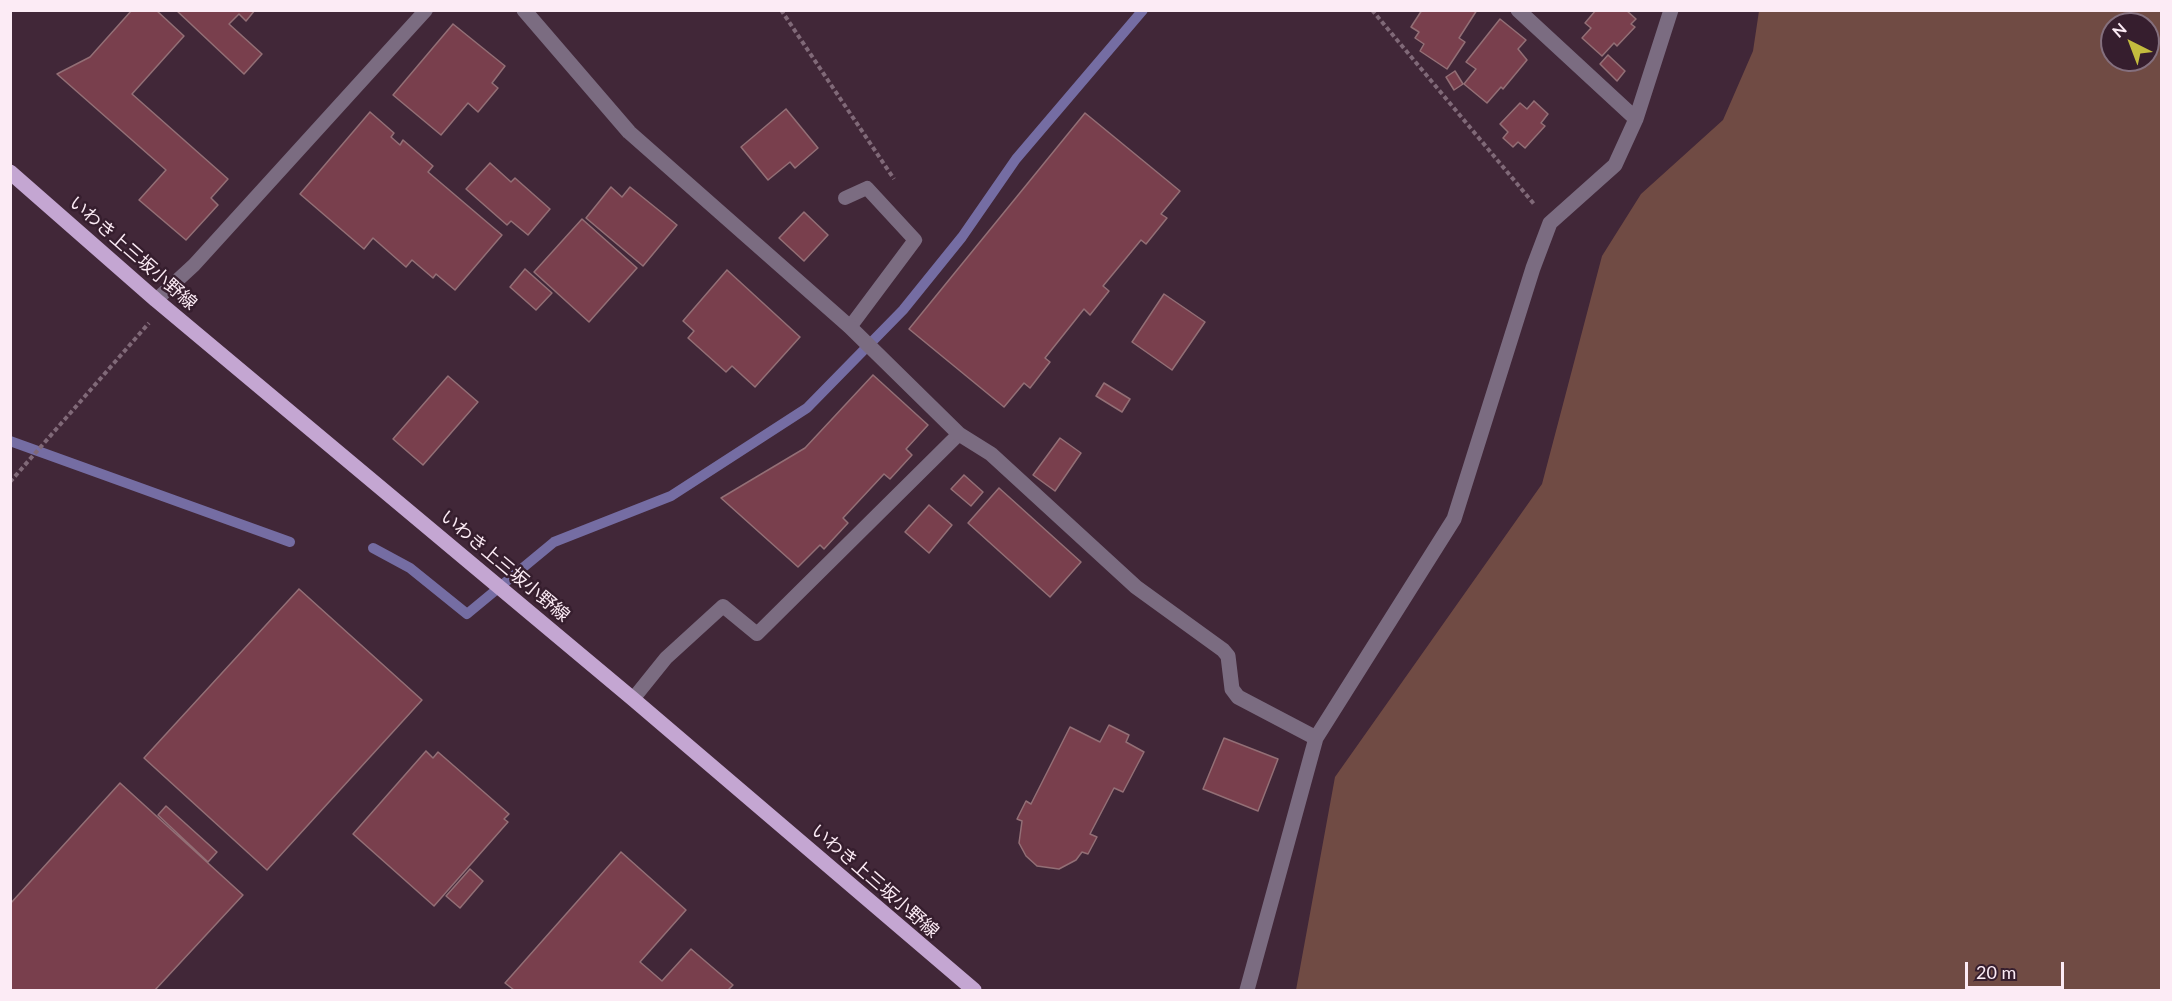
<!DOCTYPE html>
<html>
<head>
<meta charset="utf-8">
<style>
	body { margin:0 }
	#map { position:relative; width:2172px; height:1001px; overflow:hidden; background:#412738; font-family:Lato,sans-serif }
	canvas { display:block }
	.frame { position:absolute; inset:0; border:12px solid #fcebf5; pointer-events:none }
	.north { position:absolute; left:2100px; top:12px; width:60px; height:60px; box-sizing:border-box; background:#361e2e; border:2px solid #85707e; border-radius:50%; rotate:318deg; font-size:16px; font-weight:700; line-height:24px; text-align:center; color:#fcebf5 }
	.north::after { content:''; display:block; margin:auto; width:21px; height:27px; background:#c4bc3e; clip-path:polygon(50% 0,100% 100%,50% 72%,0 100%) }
	.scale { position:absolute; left:1965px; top:962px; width:99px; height:27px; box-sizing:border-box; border:3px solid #fcebf5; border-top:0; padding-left:8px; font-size:18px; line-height:21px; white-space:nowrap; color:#fcebf5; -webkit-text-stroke:4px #361e2e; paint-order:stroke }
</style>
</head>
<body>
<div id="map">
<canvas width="2172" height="1001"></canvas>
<div class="frame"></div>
<div class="north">N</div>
<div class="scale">20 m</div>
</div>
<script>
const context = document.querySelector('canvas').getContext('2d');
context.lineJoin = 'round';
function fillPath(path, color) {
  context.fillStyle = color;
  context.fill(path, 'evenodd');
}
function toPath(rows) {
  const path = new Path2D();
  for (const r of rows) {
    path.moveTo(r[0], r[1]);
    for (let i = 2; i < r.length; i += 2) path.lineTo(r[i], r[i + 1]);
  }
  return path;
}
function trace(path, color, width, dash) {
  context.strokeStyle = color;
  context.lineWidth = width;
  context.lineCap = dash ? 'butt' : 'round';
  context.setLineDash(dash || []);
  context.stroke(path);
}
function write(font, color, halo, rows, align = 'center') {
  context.font = font + ' Lato,"Noto Sans JP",sans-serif';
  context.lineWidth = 5;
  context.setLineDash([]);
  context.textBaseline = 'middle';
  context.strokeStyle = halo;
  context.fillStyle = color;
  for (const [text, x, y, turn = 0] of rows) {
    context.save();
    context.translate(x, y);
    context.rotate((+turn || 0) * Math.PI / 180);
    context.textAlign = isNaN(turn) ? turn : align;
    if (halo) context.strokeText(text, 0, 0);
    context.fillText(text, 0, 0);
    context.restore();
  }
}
const green = toPath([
	[1759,11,2161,11,2161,990,1296,990,1335,777,1542,484,1602,256,1641,194,1723,120,1753,51],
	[2112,24,2148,24,2148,60,2112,60]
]);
const stream = toPath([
	[10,441,290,542],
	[373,548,410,568,467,614,554,542,671,496,807,408,903,310,962,237,1016,159,1143,10]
]);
const building = toPath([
	[132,10,156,10,184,36,132,94,228,179,211,198,218,205,186,240,139,200,166,170,57,74,90,57,132,10],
	[176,10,255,10,246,21,239,14,229,24,262,54,244,74,176,10],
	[1422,10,1477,10,1459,38,1465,42,1447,69,1420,51,1424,44,1415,38,1419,32,1411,27,1422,10],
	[1596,10,1626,10,1636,19,1631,24,1635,27,1617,46,1614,43,1602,56,1582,38,1591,28,1585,23,1596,10],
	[1500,19,1526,40,1518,49,1527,60,1503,89,1501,87,1487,103,1464,84,1476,69,1466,62,1500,19],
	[453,24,505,66,492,83,498,88,478,112,468,103,441,135,393,95,453,24],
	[1608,55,1625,71,1617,81,1600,64,1608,55],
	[1455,71,1463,84,1454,90,1446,77,1455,71],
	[1534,101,1548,114,1541,123,1545,126,1525,148,1518,142,1513,147,1503,138,1508,132,1500,124,1520,103,1527,109,1534,101],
	[786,109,818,148,795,168,790,162,768,180,741,147,786,109],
	[370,112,394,133,391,137,400,145,403,140,433,166,428,172,502,235,455,290,436,274,433,278,412,260,406,267,373,238,364,249,300,194,370,112],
	[1085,113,1180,191,1161,214,1167,218,1146,244,1141,240,1103,286,1109,291,1090,315,1084,309,1045,358,1050,362,1030,388,1024,383,1004,407,909,329,1085,113],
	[490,163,511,182,515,178,550,209,528,235,511,221,507,225,466,189,490,163],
	[611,187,622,197,630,187,677,225,643,266,586,218,611,187],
	[804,212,828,235,804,261,779,238,804,212],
	[582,219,637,268,589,322,534,272,582,219],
	[525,269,552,293,536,310,510,287,525,269],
	[727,270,800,337,755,387,732,366,726,372,688,338,694,331,683,321,727,270],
	[1164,294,1205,322,1172,370,1132,342,1164,294],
	[873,375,928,425,906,449,912,455,890,479,884,474,843,518,848,523,824,549,820,545,798,567,721,498,805,448,873,375],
	[448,376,478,402,423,465,393,439,448,376],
	[1104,383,1130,399,1122,412,1096,396,1104,383],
	[1060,438,1081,453,1055,491,1033,475,1060,438],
	[964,475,983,492,971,506,951,489,964,475],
	[999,488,1081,562,1050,597,968,523,999,488],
	[929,505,952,525,929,553,905,532,929,505],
	[299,589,422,700,267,870,144,758,299,589],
	[1109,725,1129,735,1126,742,1144,752,1123,792,1114,788,1090,834,1097,837,1088,854,1082,852,1076,860,1059,869,1037,866,1026,856,1019,843,1022,821,1017,819,1026,801,1031,804,1070,727,1100,742,1109,725],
	[1224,738,1278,759,1258,811,1203,789,1224,738],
	[426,751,433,758,438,752,509,814,504,819,508,822,434,906,353,834,426,751],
	[120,783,243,895,155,990,10,990,10,904,120,783],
	[166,806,217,852,208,862,158,815,166,806],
	[621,852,686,910,640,962,662,981,691,949,733,985,728,990,514,990,505,983,621,852],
	[470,869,483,881,460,908,446,896,470,869]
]);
const path = toPath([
	[781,10,894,179],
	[1372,10,1534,204],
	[10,482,149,323]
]);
const service = toPath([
	[845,198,867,188,915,240,850,327],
	[156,300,194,265,426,10],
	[633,699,666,658,723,606,757,634,959,434]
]);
const minor = toPath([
	[524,10,629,132,850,327,959,434,991,454,1136,587,1223,650,1228,656,1232,689,1238,697,1316,738],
	[1518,10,1636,119],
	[1247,990,1316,738,1454,519,1533,268,1550,223,1615,165,1636,119,1671,10]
]);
const primary = toPath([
	[10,172,156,300,633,699,974,990]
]);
const streetNames = [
	["いわき上三坂小野線",133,253,41],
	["いわき上三坂小野線",505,566,40],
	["いわき上三坂小野線",875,881,41]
];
fillPath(green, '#704b44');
trace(stream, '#756da3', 10);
fillPath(building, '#793f4d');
trace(building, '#936f76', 1.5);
trace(path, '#806978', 4, [4.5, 3]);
trace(service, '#7b6c81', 14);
trace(minor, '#7b6c81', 15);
trace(primary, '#c4a6d2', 15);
write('18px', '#fcebf5', '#361e2e', streetNames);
</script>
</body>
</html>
